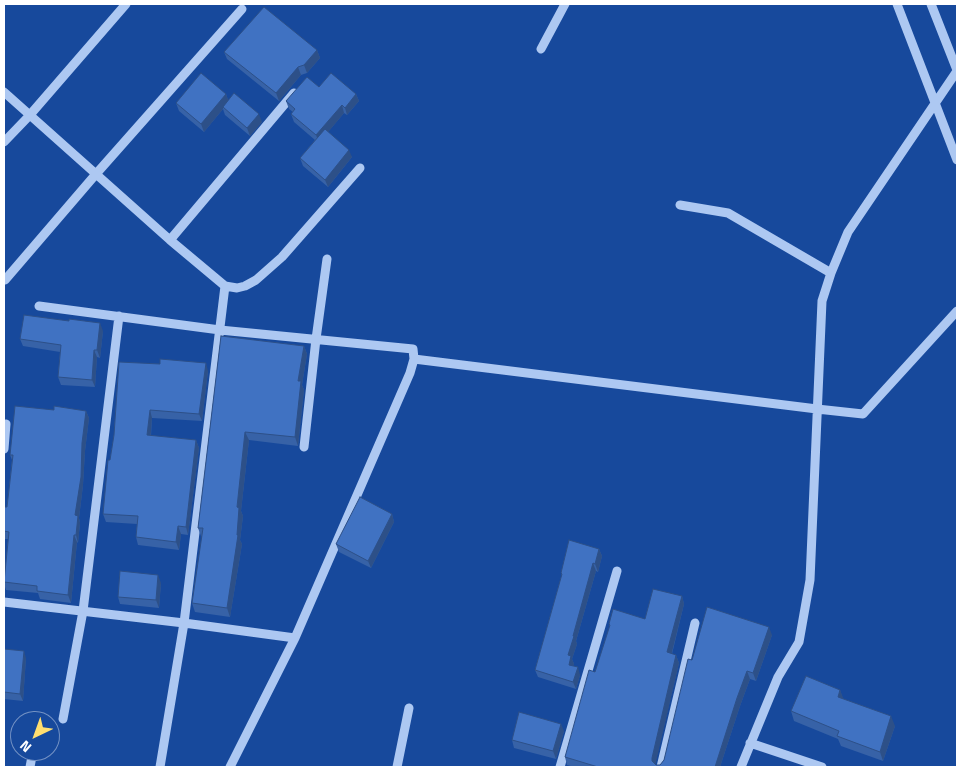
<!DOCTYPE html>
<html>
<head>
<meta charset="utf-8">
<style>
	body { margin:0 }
	#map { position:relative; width:961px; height:771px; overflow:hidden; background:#17499c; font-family:"Titillium Web",sans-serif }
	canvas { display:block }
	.frame { position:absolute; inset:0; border:5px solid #fff; pointer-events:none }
	.north { position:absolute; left:10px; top:711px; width:50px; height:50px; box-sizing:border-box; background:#17499c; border:1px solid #7492c4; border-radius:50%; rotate:222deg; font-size:14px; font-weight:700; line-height:20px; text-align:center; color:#fff }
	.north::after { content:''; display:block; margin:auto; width:18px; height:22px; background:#ffde6f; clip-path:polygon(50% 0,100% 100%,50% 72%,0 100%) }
</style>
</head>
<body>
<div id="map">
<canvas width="961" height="771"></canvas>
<div class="frame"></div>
<div class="north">N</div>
</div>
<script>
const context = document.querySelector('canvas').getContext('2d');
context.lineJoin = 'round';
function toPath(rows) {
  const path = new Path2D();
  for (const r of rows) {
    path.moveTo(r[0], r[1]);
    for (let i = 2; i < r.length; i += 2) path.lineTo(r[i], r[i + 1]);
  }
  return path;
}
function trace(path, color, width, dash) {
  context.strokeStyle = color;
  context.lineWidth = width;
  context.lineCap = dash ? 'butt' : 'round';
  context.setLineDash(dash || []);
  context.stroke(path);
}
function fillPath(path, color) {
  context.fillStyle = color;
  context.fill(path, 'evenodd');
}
const minor = toPath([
	[897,4,957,160],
	[931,4,957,70],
	[541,49,565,4],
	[4,92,170,240,225,286,184,623,160,767],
	[4,142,29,116,126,4],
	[680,205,728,213,831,273],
	[170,240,294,93],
	[5,280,96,174,242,9],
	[225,286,237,288,245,286,256,280,282,257,360,168],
	[39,306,220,330,413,349,414,359,410,373,295,638,230,767],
	[414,359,817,409,863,414,957,311],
	[304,447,316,339,327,259],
	[4,449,6,424],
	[4,602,184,623,295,638],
	[63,719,83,611,119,316],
	[750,743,822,767],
	[30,767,33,751],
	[397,767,409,708],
	[560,767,617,571],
	[661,767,695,623],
	[741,767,778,677,799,642,810,580,822,301,831,273,848,232,957,71]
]);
const wall = toPath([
	[317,50,320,58,307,73,301,75,279,101,227,59,224,52],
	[319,87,356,94,359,101,347,115,344,113,328,132,352,157,328,187,303,166,300,158,315,140,294,122,291,114,293,112,289,109,286,101],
	[226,94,228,100,262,122,250,136,225,115,223,109,204,132,179,111,176,103],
	[103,331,100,358,97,357,95,387,61,385,58,377,60,352,23,346,20,339],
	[221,336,304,346,307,354,302,385,304,390,298,446,249,440,241,511,243,516,240,540,242,544,230,617,195,612,192,603,202,536,201,536,198,528],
	[119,362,208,371,202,421,152,418,151,436,196,440,199,448,188,535,181,534,179,550,138,545,136,537,137,524,106,522,103,514,110,460,114,435],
	[54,410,86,411,89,418,85,451,83,485,79,518,80,523,78,543,77,542,71,603,40,599,38,593,6,590,4,584,8,539,4,539,4,507,7,507,12,460,10,455],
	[392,514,394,522,371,568,339,552,336,544],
	[599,549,602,556,598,572,596,571,576,641,577,644,572,659,574,664,573,666,580,675,576,689,538,677,535,670,562,576,561,573],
	[161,583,159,608,120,604,118,597],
	[682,596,684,604,672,654,676,655,679,663,655,764,656,765,660,765,664,760,692,660,772,635,756,681,750,679,740,706,720,767,574,767,567,765,565,757,595,672,610,627,609,624,645,619],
	[4,649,26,658,23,701,4,699],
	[840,690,843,699,895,726,883,761,841,746,838,739,794,721,791,711],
	[564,731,556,759,514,748,512,740]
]);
const shadedWall = toPath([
	[317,50,320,58,307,73,304,65],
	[298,67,301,75,279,101,276,93],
	[226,94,229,102,223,107,223,109,204,132,201,124],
	[356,94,359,101,347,115,345,108],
	[342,105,344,113,319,143,316,135],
	[259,114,262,122,250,136,247,128],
	[349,150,352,157,328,187,325,180],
	[100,323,103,331,100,358,97,350],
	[304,346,307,354,302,385,304,390,298,446,295,437,298,381],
	[94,350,97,357,95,387,92,380],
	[206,363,208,371,202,421,199,414],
	[150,410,152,418,150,443,147,435],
	[86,411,89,418,85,451,83,485,79,518,80,523,78,543,76,535,75,515,82,443],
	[245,432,249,440,241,511,243,516,240,540,242,544,230,617,227,608,237,535,237,507],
	[196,440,199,448,188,535,186,527],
	[392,514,394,522,371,568,368,561],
	[178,526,181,534,179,550,176,542],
	[74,535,77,542,71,603,68,595],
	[599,549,602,556,598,572,595,564],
	[593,563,596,571,576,641,577,644,572,659,574,664,571,672,569,665,568,655,573,636],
	[158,575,161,583,159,608,156,600],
	[682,596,684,604,670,660,667,652],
	[769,627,772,635,756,681,753,673],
	[24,651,26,658,23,701,20,694],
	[676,655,679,663,655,766,652,761,652,758],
	[578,667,580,675,576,689,573,682],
	[747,671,750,679,740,706,720,767,715,767,737,698],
	[840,690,844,700,838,697],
	[891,716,895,726,883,761,880,752],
	[561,724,564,731,556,759,553,751]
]);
const building = toPath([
	[264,7,317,50,304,65,298,67,276,93,224,52,264,7],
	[201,73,226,94,201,124,176,103,201,73],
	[331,73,356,94,345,108,342,105,316,135,291,114,295,109,286,101,307,77,319,87,331,73],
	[234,93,259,114,247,128,223,107,234,93],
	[325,129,349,150,325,180,300,158,325,129],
	[24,315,69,321,69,319,100,323,97,350,94,350,92,380,58,377,61,345,20,339,24,315],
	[221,336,304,346,298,381,301,381,295,437,245,432,237,507,239,508,237,535,238,535,227,608,192,603,203,528,198,528,221,336],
	[160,359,206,363,199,414,150,410,147,435,196,440,186,527,178,526,176,542,136,537,138,516,103,514,108,460,110,460,114,435,119,362,160,364,160,359],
	[15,406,54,410,54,406,86,411,82,443,81,477,75,515,78,516,76,535,74,535,68,595,37,591,37,586,4,582,9,532,4,531,4,507,7,507,13,455,10,455,15,406],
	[360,497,392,514,368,561,336,544,360,497],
	[569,540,599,549,595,564,593,563,573,636,574,636,568,655,571,656,569,665,578,667,573,682,535,670,562,574,561,573,569,540],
	[120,571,158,575,156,600,118,597,120,571],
	[653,589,682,596,667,652,676,655,652,758,652,761,656,765,660,765,664,760,688,659,692,660,707,607,769,627,753,673,747,671,737,698,715,767,598,767,565,757,589,670,595,672,610,625,609,624,613,609,645,619,653,589],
	[4,649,24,651,20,694,4,692,4,649],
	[806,676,840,690,838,697,891,716,880,752,837,736,839,731,791,711,806,676],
	[519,712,561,724,553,751,512,740,519,712]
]);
trace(minor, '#adc8f2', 9);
fillPath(wall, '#3762a7');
fillPath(shadedWall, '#2d5088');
fillPath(building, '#4072c2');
trace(building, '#2d5088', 1);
</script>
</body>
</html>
